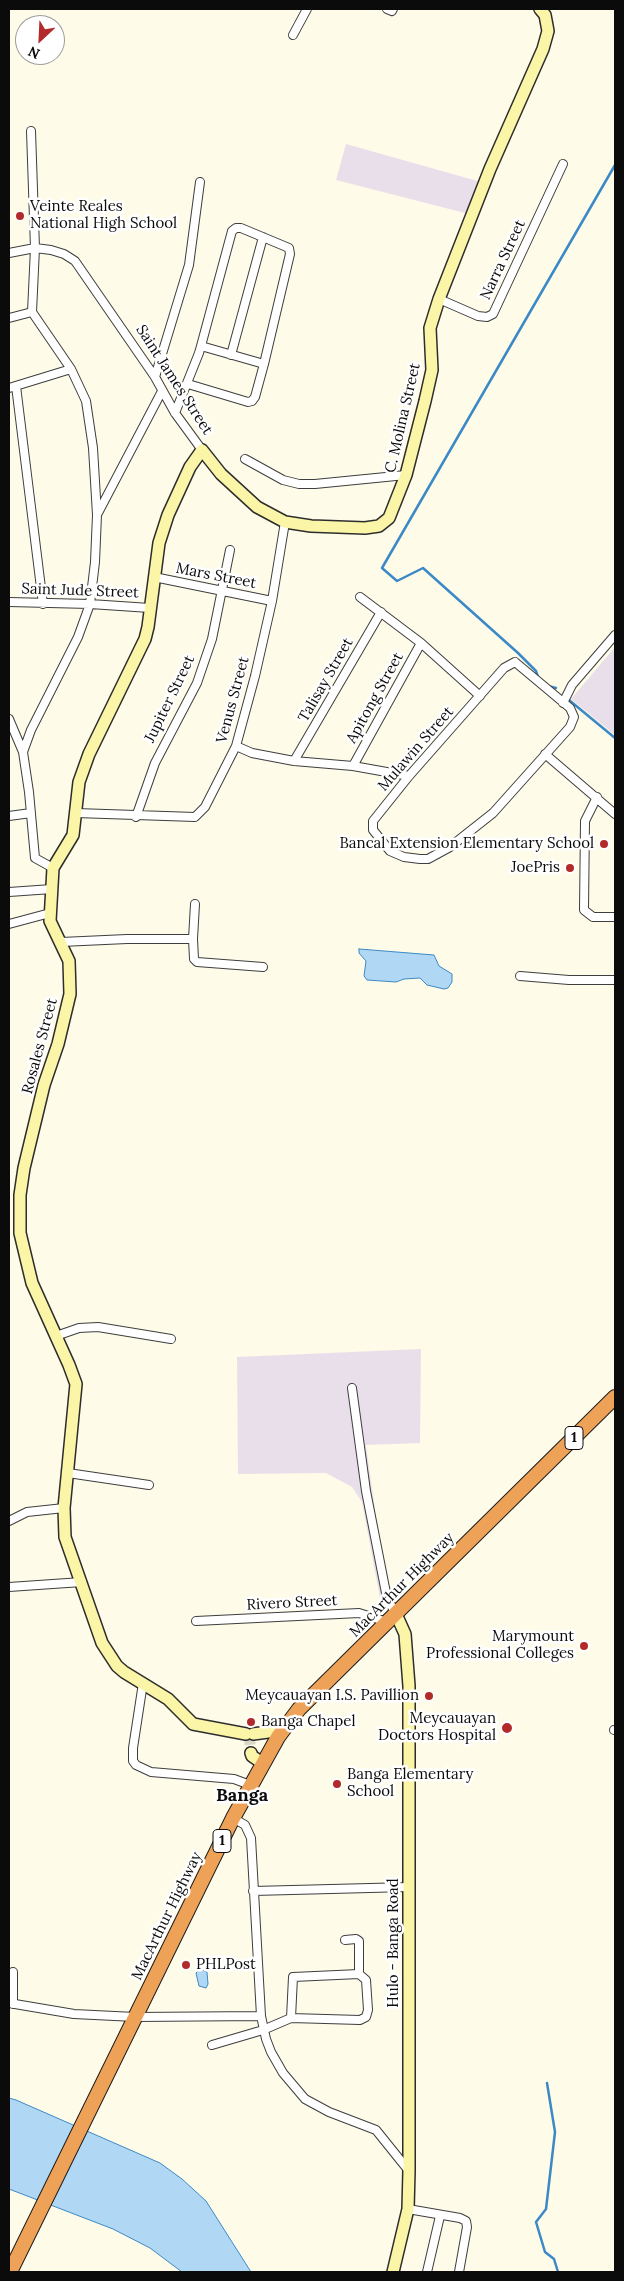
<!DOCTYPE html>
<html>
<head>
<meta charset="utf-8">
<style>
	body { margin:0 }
	#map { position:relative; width:624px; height:2281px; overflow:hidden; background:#fefbe9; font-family:Lora,serif }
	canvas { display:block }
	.frame { position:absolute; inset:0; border:10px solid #0b0b0b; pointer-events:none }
	.north { position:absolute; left:15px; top:15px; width:50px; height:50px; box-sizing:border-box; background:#fff; border:1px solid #9d9d9d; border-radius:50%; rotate:205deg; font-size:14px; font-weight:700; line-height:20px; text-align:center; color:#0b0b0b }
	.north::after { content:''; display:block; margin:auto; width:18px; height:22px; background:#b32a2b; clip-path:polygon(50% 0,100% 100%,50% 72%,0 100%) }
</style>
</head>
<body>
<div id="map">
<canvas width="624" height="2281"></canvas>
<div class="frame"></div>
<div class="north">N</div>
</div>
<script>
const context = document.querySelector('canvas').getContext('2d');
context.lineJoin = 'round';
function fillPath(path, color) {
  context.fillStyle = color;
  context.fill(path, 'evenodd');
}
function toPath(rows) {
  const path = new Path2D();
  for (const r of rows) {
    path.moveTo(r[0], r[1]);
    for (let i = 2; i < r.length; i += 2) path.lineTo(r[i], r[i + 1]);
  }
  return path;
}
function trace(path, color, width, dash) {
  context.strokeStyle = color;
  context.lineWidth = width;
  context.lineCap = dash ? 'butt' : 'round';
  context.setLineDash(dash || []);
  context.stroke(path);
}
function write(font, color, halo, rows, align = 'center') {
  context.font = font + ' Lora,serif';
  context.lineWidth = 5;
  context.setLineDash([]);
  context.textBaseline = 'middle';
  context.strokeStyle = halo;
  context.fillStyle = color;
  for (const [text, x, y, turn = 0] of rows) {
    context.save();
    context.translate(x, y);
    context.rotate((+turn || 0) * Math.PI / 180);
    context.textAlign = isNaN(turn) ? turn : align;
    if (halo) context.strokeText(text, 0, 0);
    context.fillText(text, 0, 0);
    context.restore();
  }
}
const industrial = toPath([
	[346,144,481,182,469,214,336,180],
	[615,647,615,735,571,699],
	[421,1349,420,1443,366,1445,381,1553,393,1599,382,1609,362,1502,352,1487,326,1473,238,1474,237,1357]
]);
const water = toPath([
	[359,949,434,955,439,966,452,974,452,982,448,988,444,989,427,985,420,978,404,979,396,982,367,980,364,976,366,961,359,953,359,949],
	[200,1969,207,1972,208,1984,206,1988,199,1986,196,1973,200,1969],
	[9,2098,16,2100,160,2163,182,2179,206,2201,251,2272,182,2272,150,2248,113,2229,9,2189,9,2098]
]);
const stream = toPath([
	[539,680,536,671,518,653,423,568,397,581,382,568,615,165],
	[548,686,556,688],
	[569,700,615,738],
	[547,2083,555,2132,546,2209,536,2222,545,2252,554,2259,558,2272]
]);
const secondaryTunnel = toPath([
	[249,1734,251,1753]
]);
const street = toPath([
	[387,9,392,11,393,9],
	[293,35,307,9],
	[31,131,35,248,32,312],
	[9,253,35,248,51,250,64,254,75,261,155,377,175,413,202,450],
	[439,299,478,316,487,317,493,314,563,164],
	[32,312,71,369,86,401,93,448,97,515,95,562,90,604,78,637,31,730,23,752,29,792,35,858,53,868],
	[9,318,32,312],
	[231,355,263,237],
	[155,377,189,265,200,182],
	[188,384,248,402,252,401,255,397,264,364],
	[16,386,43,604],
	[9,388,71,369],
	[175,413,199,353,201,346,232,231,236,228,241,228,289,248,290,254,264,364,201,346],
	[245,459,283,480,299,484,315,484,406,475],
	[98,513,162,391],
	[154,577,272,601],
	[360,597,421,643,480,696],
	[9,602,90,604,150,608],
	[515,662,570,708,574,717,570,727,493,813,450,847,428,859,420,859,404,857,390,851,373,830,373,821,409,776,504,668,515,662],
	[563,703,572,685,615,635],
	[9,719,23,752],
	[236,746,252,753,294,761,353,766,409,776],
	[545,754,615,814],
	[294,761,381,612],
	[353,766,421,643],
	[597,797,585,821,584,910,593,917,615,917],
	[76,813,195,817,205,807,236,746,255,676,272,601,285,522],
	[9,816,31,813],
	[136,817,155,763,197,683,212,639,230,550],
	[9,892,52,889],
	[195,904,193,939,194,959,197,962,263,967],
	[9,924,50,913],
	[61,942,127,939,193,939],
	[520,976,569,980,615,980],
	[56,1336,79,1328,98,1327,171,1339],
	[352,1388,366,1491,387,1598,396,1614],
	[68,1473,149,1485],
	[9,1521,27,1512,64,1508],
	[9,1587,82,1582],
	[196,1621,359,1613,387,1622],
	[143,1683,133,1748,133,1761,136,1765,151,1772,234,1779,250,1785],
	[614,1730,615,1730],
	[233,1818,245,1825,251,1838,261,2016,266,2039,271,2052,283,2073,305,2099,329,2112,376,2130,409,2171],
	[253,1891,409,1887],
	[13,1972,13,2004],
	[9,2003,74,2014,135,2017,261,2016],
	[291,2018,293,1977,359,1974],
	[212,2045,263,2030,291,2018,360,2020,366,2017,368,2010,366,1980,359,1974,359,1941,356,1939,345,1940],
	[408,2209,460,2218,466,2221,467,2227,459,2272],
	[427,2272,440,2216]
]);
const secondary = toPath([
	[246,1734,193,1724,168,1699,124,1672,117,1666,102,1643,65,1537,64,1508,76,1384,69,1365,32,1283,20,1233,20,1195,24,1168,44,1085,58,1044,70,994,69,961,50,921,53,868,73,835,79,782,89,754,145,639,148,627,159,543,168,515,190,467,202,450,221,474,257,507,285,522,311,526,365,528,379,526,389,518,406,475,425,401,432,370,430,328,439,299,490,169,543,49,548,31,545,15,540,9],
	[253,1734,283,1730],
	[251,1753,252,1756,262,1763],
	[393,2272,408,2209,409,2171,409,1686,405,1634,396,1614]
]);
const highway = toPath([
	[10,2272,233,1818,278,1737,299,1709,615,1397]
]);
const markers = [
	[20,216,5,"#b32a2b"],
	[604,844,5,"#b32a2b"],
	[570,868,5,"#b32a2b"],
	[584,1646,5,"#b32a2b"],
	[429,1696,5,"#b32a2b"],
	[251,1722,5,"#b32a2b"],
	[507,1728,6,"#b32a2b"],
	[337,1784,5,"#b32a2b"],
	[186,1965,5,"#b32a2b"]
];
const shields = [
	[574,1438,18],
	[222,1841,18]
];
const shieldNames = [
	["1",574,1438],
	["1",222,1841]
];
const poiNames = [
	["Veinte Reales",30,207,"left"],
	["National High School",30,224,"left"],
	["Bancal Extension Elementary School",594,844],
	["JoePris",560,868],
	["Marymount",574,1637],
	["Professional Colleges",574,1654],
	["Meycauayan I.S. Pavillion",419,1696],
	["Meycauayan",496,1719],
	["Doctors Hospital",496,1736],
	["Banga Chapel",261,1722,"left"],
	["Banga Elementary",347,1775,"left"],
	["School",347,1792,"left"],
	["PHLPost",196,1965,"left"]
];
const streetNames = [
	["Narra Street",503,260,-65],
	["Saint James Street",174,380,57],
	["C. Molina Street",403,418,-77],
	["Mars Street",216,576,11],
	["Saint Jude Street",80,591,2],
	["Talisay Street",326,680,-60],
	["Apitong Street",375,698,-61],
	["Jupiter Street",170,699,-64],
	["Venus Street",233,700,-75],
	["Mulawin Street",416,749,-49],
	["Rosales Street",40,1046,-75],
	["MacArthur Highway",402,1585,-45],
	["Rivero Street",292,1603,-3],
	["MacArthur Highway",167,1916,-64],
	["Hulo - Banga Road",394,1943,-90]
];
const quarterNames = [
	["Banga",242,1796]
];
fillPath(industrial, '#e9dfea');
fillPath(water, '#b0d7f3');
trace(water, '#3b89c6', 1);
trace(stream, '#3b89c6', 2.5);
trace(secondaryTunnel, '#dad7c8', 11, [11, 5.5]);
trace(street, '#3e3e3e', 10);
trace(secondary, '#2d2d2d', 14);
trace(highway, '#1c1c1c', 16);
trace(street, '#fff', 8);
trace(secondary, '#fbf5a7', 11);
trace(highway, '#eea258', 14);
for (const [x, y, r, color] of markers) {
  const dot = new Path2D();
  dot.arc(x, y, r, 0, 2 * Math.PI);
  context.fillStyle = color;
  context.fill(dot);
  trace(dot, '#fff', 2);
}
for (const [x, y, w] of shields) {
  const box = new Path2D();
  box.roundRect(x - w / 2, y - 11.5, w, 23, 4);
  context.fillStyle = '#fff';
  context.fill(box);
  trace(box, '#0b0b0b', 1);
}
write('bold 14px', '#0b0b0b', null, shieldNames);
write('15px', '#0b0b0b', '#fff', poiNames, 'right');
write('15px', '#0b0b0b', '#fff', streetNames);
write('bold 18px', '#0b0b0b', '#fff', quarterNames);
</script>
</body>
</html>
